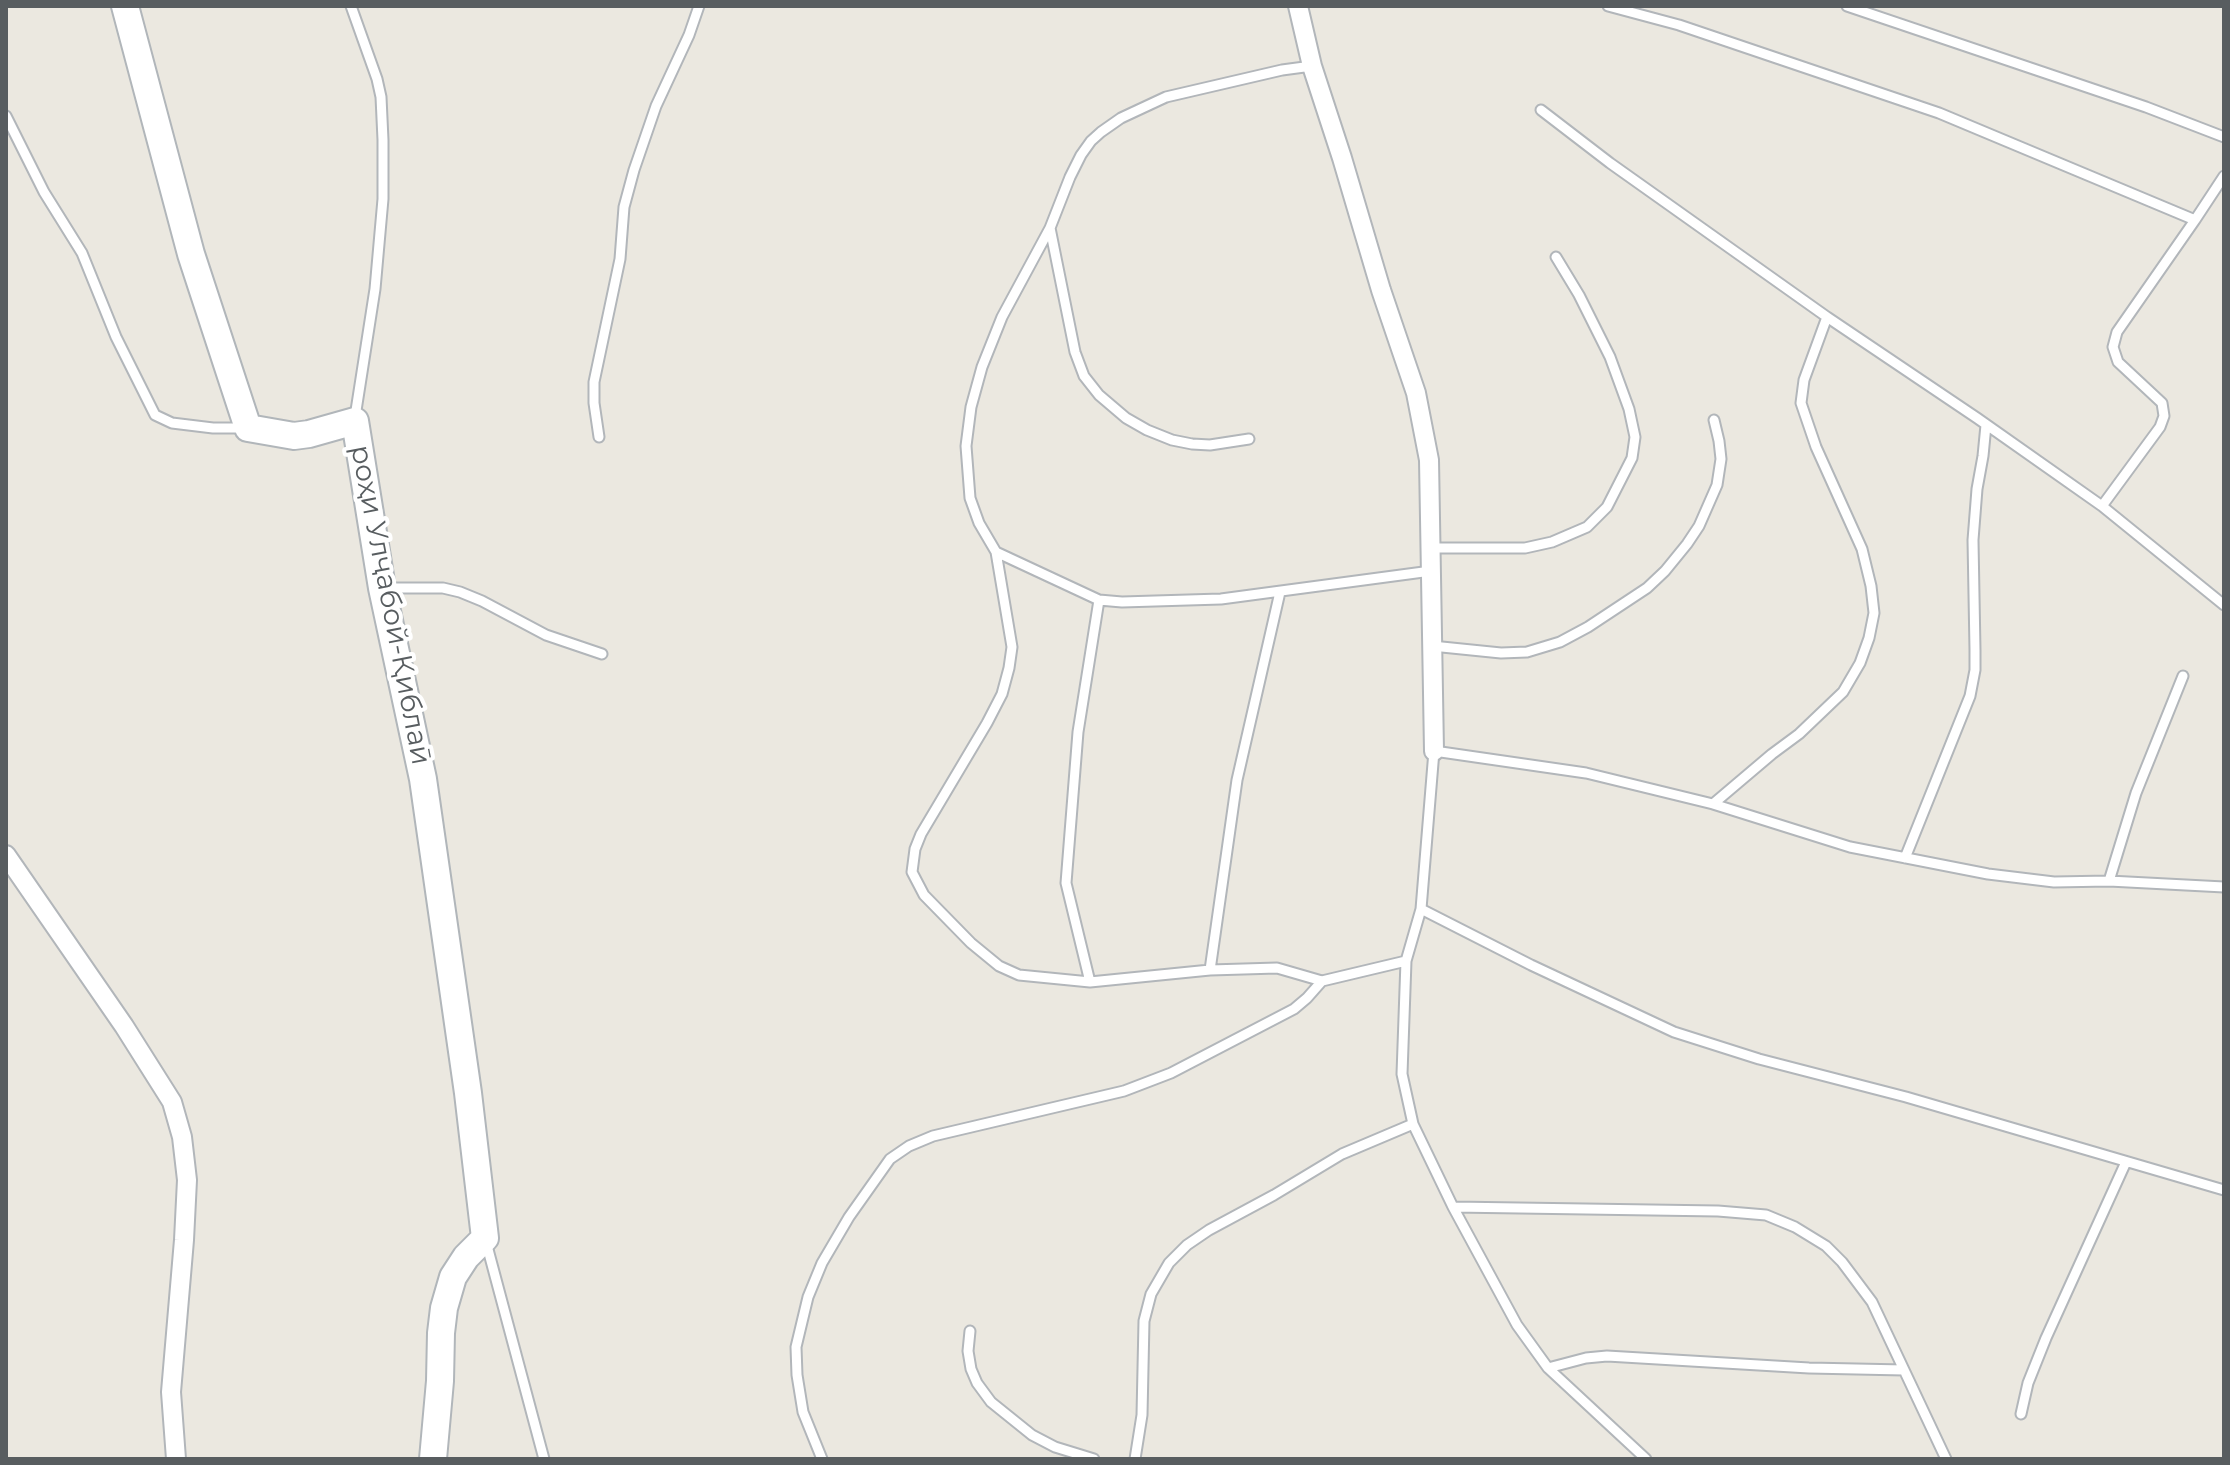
<!DOCTYPE html>
<html>
<head>
<meta charset="utf-8">
<style>
	body { margin:0 }
	#map { position:relative; width:2230px; height:1465px; overflow:hidden; background:#ebe8e0; font-family:Montserrat,sans-serif }
	canvas { display:block }
	.frame { position:absolute; inset:0; border:8px solid #585d60; pointer-events:none }
</style>
</head>
<body>
<div id="map">
<canvas width="2230" height="1465"></canvas>
<div class="frame"></div>
</div>
<script>
const context = document.querySelector('canvas').getContext('2d');
context.lineJoin = 'round';
function toPath(rows) {
  const path = new Path2D();
  for (const r of rows) {
    path.moveTo(r[0], r[1]);
    for (let i = 2; i < r.length; i += 2) path.lineTo(r[i], r[i + 1]);
  }
  return path;
}
function trace(path, color, width, dash) {
  context.strokeStyle = color;
  context.lineWidth = width;
  context.lineCap = dash ? 'butt' : 'round';
  context.setLineDash(dash || []);
  context.stroke(path);
}
function write(font, color, halo, rows, align = 'center') {
  context.font = font + ' Montserrat,sans-serif';
  context.lineWidth = 8;
  context.setLineDash([]);
  context.textBaseline = 'middle';
  context.strokeStyle = halo;
  context.fillStyle = color;
  for (const [text, x, y, turn = 0] of rows) {
    context.save();
    context.translate(x, y);
    context.rotate((+turn || 0) * Math.PI / 180);
    context.textAlign = isNaN(turn) ? turn : align;
    if (halo) context.strokeText(text, 0, 0);
    context.fillText(text, 0, 0);
    context.restore();
  }
}
const lane = toPath([
	[351,6,377,79,381,97,383,140,383,199,375,289,355,417],
	[1608,6,1679,25,1939,113,2195,220,2117,332,2113,347,2118,362,2162,403,2164,416,2160,427,2102,506,2224,605],
	[1847,6,2146,107,2224,137],
	[1312,66,1282,70,1166,97,1121,118,1101,132,1091,141,1081,155,1070,177,1050,228,1002,317,982,367,971,407,966,446,970,498,979,523,996,552,1012,647,1009,668,1002,694,987,723,921,834,915,849,912,872,924,895,971,943,999,966,1019,975,1090,982,1210,970,1277,968,1322,981],
	[1541,110,1610,163,1827,317],
	[6,116,44,192,82,253,116,337,155,415,172,423,213,428,245,428],
	[2195,220,2224,176],
	[1050,228,1075,352,1084,376,1099,395,1126,418,1147,430,1172,440,1192,444,1210,445,1249,439],
	[599,437,594,403,594,382,620,259,624,207,634,170,656,106,689,35,699,6],
	[1431,548,1525,548,1552,542,1587,527,1607,507,1632,458,1635,437,1629,409,1610,357,1579,295,1556,257],
	[996,552,1099,600,1122,602,1221,599,1431,571],
	[383,588,443,588,460,592,482,601,546,635,602,654],
	[1432,646,1501,653,1527,652,1560,642,1588,627,1647,588,1665,571,1687,544,1699,526,1717,485,1721,459,1719,441,1714,420],
	[1713,804,1772,754,1799,734,1843,692,1860,663,1869,638,1874,613,1871,586,1862,549,1816,447,1801,403,1804,380,1827,317,1977,418,2102,506],
	[1905,858,1970,696,1975,670,1975,650,1973,540,1977,489,1983,456,1986,425],
	[2109,881,2136,793,2183,676],
	[1421,909,1531,965,1674,1032,1759,1059,1906,1097,2224,1190],
	[1210,970,1237,780,1280,592],
	[1090,982,1066,883,1078,732,1099,600],
	[1453,1207,1718,1211,1766,1215,1795,1227,1826,1246,1842,1262,1872,1302,1946,1459],
	[486,1242,544,1459],
	[970,1331,968,1351,971,1369,977,1383,991,1402,1032,1435,1055,1447,1094,1459],
	[1548,1368,1586,1358,1607,1356,1809,1368,1904,1370],
	[2021,1414,2028,1383,2046,1338,2126,1162],
	[822,1459,803,1412,797,1375,796,1347,808,1297,822,1263,849,1217,890,1159,909,1146,933,1136,1124,1091,1171,1073,1294,1009,1307,998,1322,981,1406,961],
	[1135,1459,1142,1415,1144,1321,1151,1294,1169,1263,1187,1245,1209,1230,1274,1195,1342,1154,1413,1124],
	[1646,1459,1548,1368,1517,1325,1453,1207,1413,1124,1402,1074,1406,961,1421,909,1434,751,1586,773,1713,804,1850,847,1988,874,2054,882,2109,881,2224,887]
]);
const street = toPath([
	[1298,6,1312,66,1342,158,1381,290,1416,393,1429,460,1434,751],
	[6,855,124,1026,172,1102,182,1137,187,1180,184,1240,171,1392,176,1459]
]);
const secondary = toPath([
	[125,6,191,254,248,428,294,436,309,434,355,421,382,588,423,779,468,1093,485,1238,466,1257,453,1277,444,1308,441,1333,440,1381,433,1459]
]);
const streetNames = [
	["роҳи Улҷабой-Қиблаӣ",390,605,79]
];
trace(lane, '#b2b6ba', 13);
trace(street, '#b2b6ba', 22);
trace(secondary, '#b1b6ba', 30);
trace(lane, '#fff', 9);
trace(street, '#fff', 18);
trace(secondary, '#fff', 26);
write('28px', '#585d60', '#fff', streetNames);
</script>
</body>
</html>
